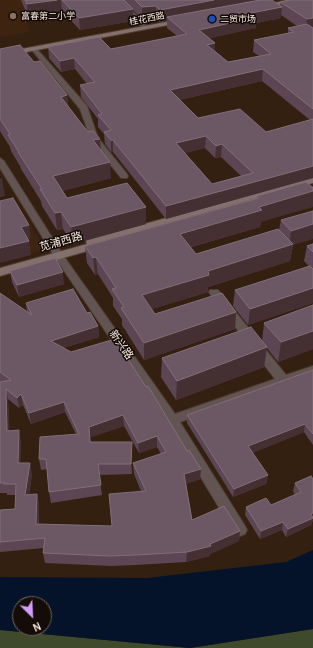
<!DOCTYPE html>
<html>
<head>
<meta charset="utf-8">
<style>
	body { margin:0 }
	#map { position:relative; width:313px; height:648px; overflow:hidden; background:#332011; font-family:Karla,sans-serif }
	canvas { display:block }
	.north { position:absolute; left:12px; top:596px; width:40px; height:40px; box-sizing:border-box; background:#140c06; border:1px solid #6f645d; border-radius:50%; rotate:156deg; font-size:11px; font-weight:700; line-height:16px; text-align:center; color:#f7e9e0 }
	.north::after { content:''; display:block; margin:auto; width:14px; height:18px; background:#d39cfc; clip-path:polygon(50% 0,100% 100%,50% 72%,0 100%) }
</style>
</head>
<body>
<div id="map">
<canvas width="313" height="648"></canvas>
<div class="north">N</div>
</div>
<script>
const context = document.querySelector('canvas').getContext('2d');
context.lineJoin = 'round';
function fillPath(path, color) {
  context.fillStyle = color;
  context.fill(path, 'evenodd');
}
function toPath(rows) {
  const path = new Path2D();
  for (const r of rows) {
    path.moveTo(r[0], r[1]);
    for (let i = 2; i < r.length; i += 2) path.lineTo(r[i], r[i + 1]);
  }
  return path;
}
function trace(path, color, width, dash) {
  context.strokeStyle = color;
  context.lineWidth = width;
  context.lineCap = dash ? 'butt' : 'round';
  context.setLineDash(dash || []);
  context.stroke(path);
}
function write(font, color, halo, rows, align = 'center') {
  context.font = font + ' Karla,"Noto Sans SC",sans-serif';
  context.lineWidth = 3;
  context.setLineDash([]);
  context.textBaseline = 'middle';
  context.strokeStyle = halo;
  context.fillStyle = color;
  for (const [text, x, y, turn = 0] of rows) {
    context.save();
    context.translate(x, y);
    context.rotate((+turn || 0) * Math.PI / 180);
    context.textAlign = isNaN(turn) ? turn : align;
    if (halo) context.strokeText(text, 0, 0);
    context.fillText(text, 0, 0);
    context.restore();
  }
}
const built = toPath([
	[0,0,22,0,30,32,0,37],
	[16,201,46,250,0,262,0,205]
]);
const green = toPath([
	[313,629,313,648,0,648,0,630,190,648]
]);
const water = toPath([
	[313,550,313,629,190,648,0,630,0,577,147,578,286,562],
	[20,604,44,604,44,628,20,628]
]);
const street = toPath([
	[114,0,121,0,145,24,145,26,141,26,114,0],
	[34,47,36,48,87,106,98,138,127,174,128,176,127,178,121,178,91,140,80,109,32,50,31,49,34,47],
	[0,158,4,161,63,255,175,414,275,379,210,294,209,292,210,290,218,290,286,375,313,366,313,375,180,422,245,526,247,530,245,534,240,536,235,534,168,423,54,256,0,168,0,158]
]);
const secondary = toPath([
	[287,0,300,0,261,9,258,7,287,0],
	[182,19,184,20,184,22,0,57,0,53,182,19],
	[313,177,313,183,104,242,106,244,105,246,0,276,0,268,87,244,86,242,87,240,313,177]
]);
const wall = toPath([
	[21,0,272,0,280,6,280,2,313,0,313,178,166,219,113,152,111,152,105,144,104,134,98,127,98,119,81,97,80,85,87,84,75,69,61,72,49,58,48,47,111,49,177,36,167,28,167,21,160,22,156,18,142,19,133,10,133,21,80,30,62,11,28,17],
	[281,15,297,26,288,28,288,34,254,40,253,52,259,56,228,62,215,51,215,43,209,38,256,28,256,23,281,18],
	[262,81,310,120,266,132,198,118,179,100],
	[205,148,215,158,221,157,241,176,212,184,185,153],
	[0,49,34,62,67,95,68,106,88,132,100,139,101,150,111,178,62,191,67,198,146,224,73,244,63,229,57,230,42,206,41,201,21,169,20,166,11,151,10,147,0,131],
	[306,182,261,222,260,227,191,247,196,254,279,230,281,220,313,211,293,245,290,261,208,287,208,292,152,309,155,314,236,312,235,329,144,360,122,325,122,319,113,306,113,298,98,274,95,275,87,263,85,246,257,198,257,196],
	[313,244,313,303,248,325,233,306,235,290,309,266,304,261,307,246],
	[10,271,64,284,19,297,12,282],
	[0,293,27,312,26,303,87,313,98,326,99,337,63,348,71,352,115,339,200,479,186,484,192,520,240,531,239,541,210,554,210,556,186,562,135,565,111,566,45,563,43,553,44,548,0,552,0,510,15,509,16,495,7,495,7,493,0,493,0,382,1,382,0,381],
	[8,399,19,408,23,405,31,424,65,412,76,434,39,459,41,470,47,469,49,492,51,503,102,495,99,475,132,474,132,452,91,442,91,437,124,426,139,453,157,447,161,454,133,463,134,474,141,491,112,526,39,524,39,505,37,494,29,495,32,474,20,463,21,441,9,431],
	[313,305,313,349,278,362,267,348,264,367,176,400,161,377,162,358,262,341,264,323],
	[313,370,313,445,304,432,252,453,268,475,266,484,233,497,187,423,187,415],
	[311,476,313,520,311,525,286,537,282,530,260,539,245,515,246,507,271,505,295,495,293,491,295,483]
]);
const shadedWall = toPath([
	[57,0,61,0,62,11,28,17,27,4],
	[214,0,260,0,167,17,167,21,160,22,160,10],
	[156,6,156,18,142,19,142,7],
	[282,7,281,18,256,23,256,28,199,41,199,30,251,13],
	[133,9,133,21,80,30,79,18],
	[313,18,313,30,305,32,307,19],
	[215,43,215,54,207,45],
	[74,58,75,69,61,72,60,61],
	[263,69,262,81,169,102,170,90],
	[67,95,69,111,61,97],
	[206,136,205,148,176,156,176,143],
	[100,139,101,155,93,140],
	[111,140,113,140,113,152,111,152],
	[222,144,221,157,215,158,216,146],
	[110,162,111,178,55,193,53,176],
	[313,166,313,178,166,219,166,206],
	[2,178,5,196,0,197,0,179],
	[313,191,313,207,261,222,260,227,179,250,180,234,259,207],
	[146,207,146,224,73,244,71,227],
	[61,212,63,229,57,230,55,213],
	[313,224,313,239,293,245,290,261,208,287,208,292,143,312,142,295,208,271,289,246,291,231],
	[29,225,31,238,23,240,21,227],
	[29,241,31,255,0,263,0,248],
	[96,257,98,274,95,275,93,258],
	[63,272,64,284,19,297,17,285],
	[313,288,313,303,248,325,250,309],
	[236,312,235,329,144,360,144,343],
	[98,326,99,337,52,351,51,341],
	[313,331,313,349,278,362,281,342],
	[267,347,264,367,176,400,177,381],
	[6,389,8,399,10,442,7,431],
	[21,394,23,405,19,408,17,398],
	[64,402,65,412,31,424,29,413],
	[123,415,124,426,91,437,91,453,89,427],
	[305,424,304,432,247,455,248,446],
	[19,430,21,441,20,474,18,463],
	[157,436,157,447,139,453,138,443],
	[132,442,132,474,131,464],
	[30,463,32,474,27,506,25,495],
	[201,469,200,479,184,485,184,474],
	[268,475,266,484,233,497,234,489],
	[37,494,39,505,38,534,36,524],
	[313,513,313,520,311,525,286,537,288,529],
	[283,522,282,530,260,539,261,531],
	[240,531,239,541,210,554,210,556,186,562,187,552,210,544]
]);
const building = toPath([
	[25,0,57,0,27,4,25,0],
	[62,0,124,0,133,9,79,18,62,0],
	[135,0,214,0,160,10,156,6,142,7,135,0],
	[260,0,272,0,282,7,251,13,257,17,199,30,215,43,207,45,228,62,271,54,254,40,294,32,288,28,307,24,313,28,313,109,263,69,170,90,198,118,240,109,266,132,313,119,313,166,166,206,113,140,111,140,104,132,111,130,98,115,102,114,80,85,95,82,74,58,60,61,48,47,99,37,111,49,187,34,167,17,260,0],
	[206,136,216,146,222,144,253,173,212,184,176,143,206,136],
	[290,0,313,0,313,18,307,19,280,2,290,0],
	[20,45,34,62,40,61,67,95,61,97,88,132,93,131,100,139,93,140,110,162,53,176,67,198,127,183,146,207,71,227,61,212,55,213,40,189,42,189,18,152,19,152,8,135,10,134,0,119,0,49,20,45],
	[306,182,312,187,313,187,313,191,259,207,262,210,180,234,196,254,278,229,293,244,208,271,209,275,142,295,155,314,222,293,236,312,144,343,121,308,124,307,112,289,116,288,96,257,93,258,85,246,259,198,257,196,306,182],
	[13,198,29,225,21,227,29,241,0,248,0,201,13,198],
	[313,211,313,224,291,231,281,220,313,211],
	[313,244,313,252,307,246,313,244],
	[55,258,63,272,17,285,10,271,55,258],
	[310,266,313,269,313,288,250,309,235,290,310,266],
	[73,289,87,313,90,312,98,326,51,341,71,352,115,339,146,387,148,386,187,451,189,450,201,469,184,474,192,520,224,506,240,531,210,544,211,546,187,552,135,555,110,556,43,553,45,538,0,542,0,510,15,509,16,484,4,484,5,483,0,483,0,382,11,380,0,372,0,293,32,315,26,303,73,289],
	[6,389,17,398,21,394,29,413,64,402,79,434,40,437,39,459,46,459,49,492,101,485,98,464,131,464,132,442,90,442,89,427,123,415,138,443,157,436,166,452,133,463,146,491,109,494,112,526,36,524,37,494,25,495,30,463,18,463,19,430,7,431,6,389],
	[313,305,313,331,281,342,264,323,313,305],
	[251,327,267,347,177,381,162,358,251,327],
	[313,370,313,434,305,424,248,446,268,475,234,489,187,415,313,370],
	[311,476,313,479,313,513,311,514,313,518,288,529,283,522,261,531,246,507,266,498,271,505,301,492,295,483,311,476]
]);
const markers = [
	[13,16,4,"#8d6e63"],
	[212,19,4,"#1a4fb4"]
];
const farPoinames = [
	["富春第二小学",21,16],
	["二贸市场",220,19]
];
const farStreetnames = [
	["桂花西路",147,19,-11]
];
const streetNames = [
	["苋浦西路",61,242,-16],
	["新兴路",121,345,55]
];
fillPath(built, '#3d2310');
fillPath(green, '#3f4a2c');
fillPath(water, '#05132a');
trace(street, '#4e3c2e', 2);
trace(secondary, '#4e3c2e', 2);
fillPath(street, '#615452');
fillPath(secondary, '#836f6b');
fillPath(wall, '#5c4654');
fillPath(shadedWall, '#443033');
fillPath(building, '#6c5864');
trace(building, '#826e77', 1);
for (const [x, y, r, color] of markers) {
  const dot = new Path2D();
  dot.arc(x, y, r, 0, 2 * Math.PI);
  context.fillStyle = color;
  context.fill(dot);
  trace(dot, '#140c06', 1.5);
}
write('9px', '#f7e9e0', '#140c06', farPoinames, 'left');
write('9px', '#f7e9e0', '#140c06', farStreetnames);
write('11px', '#f7e9e0', '#140c06', streetNames);
</script>
</body>
</html>
